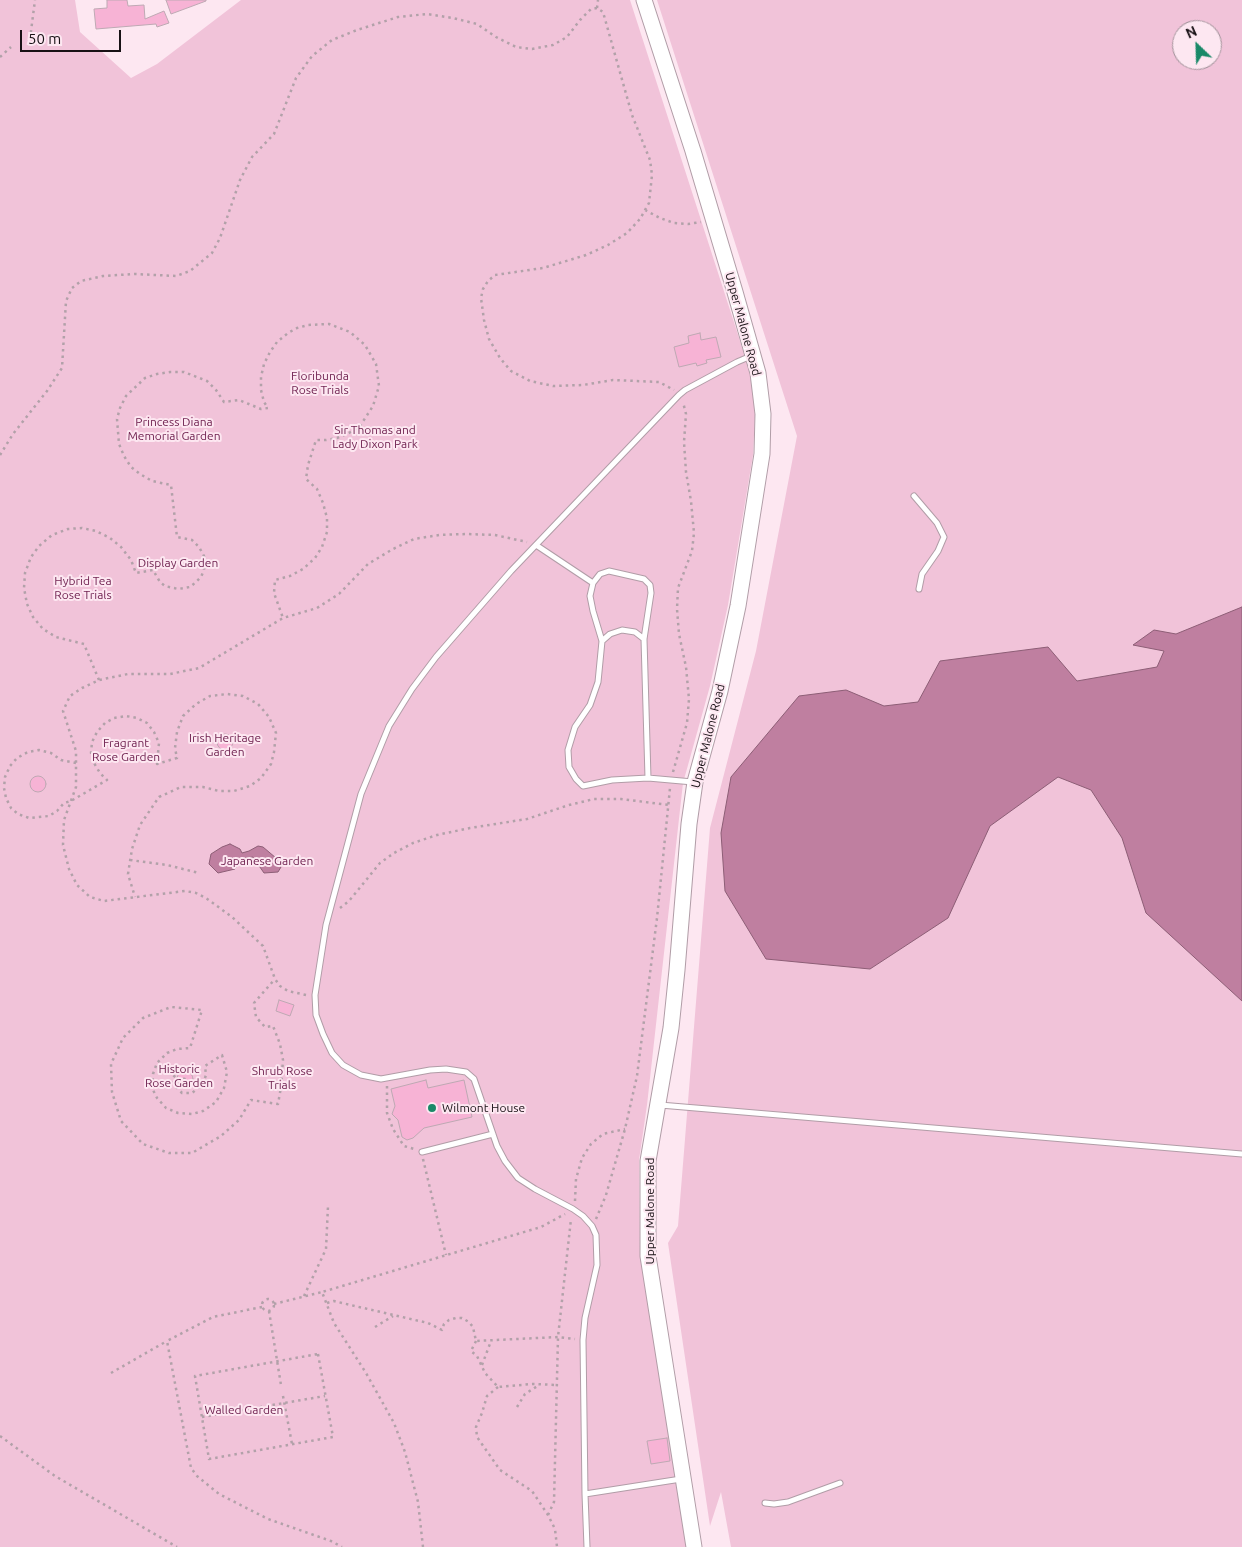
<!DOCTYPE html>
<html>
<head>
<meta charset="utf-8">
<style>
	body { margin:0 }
	#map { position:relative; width:1242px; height:1547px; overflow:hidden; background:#fde7f1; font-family:Ubuntu,sans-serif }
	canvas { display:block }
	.north { position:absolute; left:1172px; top:20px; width:50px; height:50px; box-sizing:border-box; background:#fde7f1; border:1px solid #a19199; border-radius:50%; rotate:336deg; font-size:14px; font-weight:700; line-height:20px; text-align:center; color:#181115 }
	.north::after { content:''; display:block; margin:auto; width:18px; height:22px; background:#198968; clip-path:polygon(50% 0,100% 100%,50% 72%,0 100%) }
	.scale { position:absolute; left:20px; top:30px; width:101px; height:22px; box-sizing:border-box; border:2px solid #181115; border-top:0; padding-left:6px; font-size:15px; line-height:18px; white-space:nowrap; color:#181115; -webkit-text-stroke:4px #fde7f1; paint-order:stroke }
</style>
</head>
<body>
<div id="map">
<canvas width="1242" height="1547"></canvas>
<div class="north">N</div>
<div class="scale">50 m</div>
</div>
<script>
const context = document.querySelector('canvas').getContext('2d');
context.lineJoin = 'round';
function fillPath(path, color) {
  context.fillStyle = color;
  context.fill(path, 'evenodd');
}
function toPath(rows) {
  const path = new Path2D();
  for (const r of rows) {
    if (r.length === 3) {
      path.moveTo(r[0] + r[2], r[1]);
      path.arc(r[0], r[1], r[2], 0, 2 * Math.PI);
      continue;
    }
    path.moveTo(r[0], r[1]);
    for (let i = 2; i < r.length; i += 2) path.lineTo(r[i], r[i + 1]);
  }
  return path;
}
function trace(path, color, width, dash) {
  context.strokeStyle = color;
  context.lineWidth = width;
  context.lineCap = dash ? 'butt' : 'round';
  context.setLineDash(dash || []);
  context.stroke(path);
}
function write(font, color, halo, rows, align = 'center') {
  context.font = font + ' Ubuntu,sans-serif';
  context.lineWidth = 4;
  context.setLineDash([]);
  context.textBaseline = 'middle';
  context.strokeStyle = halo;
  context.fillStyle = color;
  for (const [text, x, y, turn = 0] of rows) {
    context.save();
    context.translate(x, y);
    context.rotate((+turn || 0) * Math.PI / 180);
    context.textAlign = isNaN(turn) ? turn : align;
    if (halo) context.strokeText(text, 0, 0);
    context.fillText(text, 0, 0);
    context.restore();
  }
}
const green = toPath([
	[0,0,75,0,80,32,131,78,157,64,241,0,630,0,751,375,755,415,753,455,728,605,710,686,683,783,647,1105,639,1160,640,1256,691,1547,0,1547],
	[657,0,1242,0,1242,1547,731,1547,721,1492,710,1526,668,1243,678,1226,710,828,756,651,797,436],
	[1182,30,1212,30,1212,60,1182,60]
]);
const water = toPath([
	[1242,607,1242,1001,1146,913,1122,838,1091,790,1058,777,990,826,948,918,870,969,766,959,725,891,721,833,731,777,799,696,846,690,884,706,918,702,940,661,1048,647,1077,681,1157,667,1164,651,1133,645,1154,630,1176,634,1242,607],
	[230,844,240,849,242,853,249,851,258,846,263,847,276,858,281,867,278,872,264,873,253,857,241,859,235,869,218,873,209,864,211,854,222,847,230,844]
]);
const building = toPath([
	[107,0,127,0,128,6,144,5,145,19,164,11,169,23,157,27,156,24,96,29,94,9,107,8,107,0],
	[166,0,206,0,206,1,171,14,166,0],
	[700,333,701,340,716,337,721,357,706,360,707,363,697,366,696,363,679,367,674,347,689,343,688,336,700,333],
	[225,742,8],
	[38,784,8],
	[279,1000,294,1005,290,1016,276,1011,279,1000],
	[185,1079,8],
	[426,1080,428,1088,464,1080,472,1117,424,1128,413,1138,407,1140,402,1137,398,1120,392,1114,395,1106,391,1089,426,1080],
	[667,1438,670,1461,651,1464,647,1441,667,1438]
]);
const path = toPath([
	[597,8,598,0],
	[30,39,35,0],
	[0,57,11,47],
	[645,210,660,218,674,223,688,224,701,222],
	[0,455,13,434,47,391,62,368,66,301,72,288,81,281,103,276,135,274,176,276,190,271,212,253,220,238,240,180,252,157,274,134,296,78,312,56,332,40,357,30,398,17,427,14,453,18,477,24,496,37,516,47,532,49,553,45,567,37,580,20,591,9,597,8,603,12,632,115,650,160,652,175,649,203,640,219,627,233,608,245,586,255,543,268,495,275,488,281,483,289,481,298,484,320,489,339,500,358,511,371,530,381,553,386,583,385,613,380,659,382,674,390],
	[99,680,84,644,56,637,43,629,33,617,27,604,24,588,25,573,31,557,39,546,52,535,68,529,82,528,96,531,110,538,121,547,131,560,136,573,153,570,160,582,165,586,178,589,190,587,196,582,201,577,204,570,204,556,199,547,192,540,177,537,171,485,152,481,140,474,131,467,124,456,119,444,117,419,120,408,126,396,145,378,157,374,170,372,184,372,207,381,216,390,224,402,239,400,261,409,268,408,264,402,261,390,261,377,264,364,270,352,277,342,288,333,297,328,308,325,329,324,350,332,365,345,376,364,379,386,373,406,360,426,349,433,337,438,326,440,316,440,308,465,306,479,317,489,323,503,327,518,327,532,322,547,315,558,303,569,290,576,275,580,274,593,283,618],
	[76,763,61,760,51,753,39,750,28,752,17,758,10,766,5,777,4,788,6,798,11,808,18,814,29,818,49,816,57,811,64,803,71,801,107,780,100,773,94,763,91,753,92,742,97,732,105,723,114,718,126,716,137,718,147,723,154,732,159,743,157,764,177,758,175,748,177,732,183,716,196,704,210,696,227,694,243,696,258,704,269,717,276,733,274,752,271,764,261,778,250,786,234,791,219,791,203,787,181,787,159,797,140,825,132,849,128,874,135,897],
	[673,772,687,723,689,699,686,667,679,634,677,609,678,588,692,551,694,533,691,501,686,472,684,442,686,414,683,402],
	[130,860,167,865,199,873],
	[340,908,349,901,380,863,394,853,413,843,437,835,470,828,527,819,569,805,594,799,621,799,669,805],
	[306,995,288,991,280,986,275,979,263,946,232,917,206,898,196,893,185,891,104,901,90,897,77,885,69,869,63,845,64,820,76,787,76,751,63,711,70,696,82,688,99,680,128,674,170,674,199,668,283,618,317,608,339,594,368,564,393,549,414,539,439,535,466,534,495,535,527,542],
	[184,1080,187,1069,179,1070,173,1078,175,1086,182,1093,192,1093,203,1084,206,1075,205,1066,222,1055,227,1072,224,1088,216,1102,203,1111,192,1114,178,1113,166,1108,157,1098,152,1088,153,1074,157,1063,167,1053,177,1049,190,1048,202,1010,171,1007,143,1018,123,1038,111,1064,112,1092,121,1121,143,1144,169,1153,192,1153,221,1136,239,1120,251,1100,278,1104,281,1087,283,1060,280,1044,273,1026,265,1027,256,1017,254,1003,275,979],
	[387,1086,387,1113,393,1129,404,1146,414,1149],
	[423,1159,446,1255],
	[575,1201,576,1179,582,1158,591,1144,603,1134,625,1129],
	[596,1219,606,1195,625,1129,637,1076,657,918,670,788],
	[304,1296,326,1249,328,1206],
	[268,1305,6],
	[327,1303,334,1301,342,1303,428,1323,442,1330,444,1324,449,1320,456,1318,462,1318,469,1322,473,1327,476,1341,558,1337,575,1339],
	[274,1304,322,1292],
	[262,1307,213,1317,167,1341,191,1468,197,1476,219,1494,268,1519,331,1541,342,1547],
	[269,1311,281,1385],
	[375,1327,393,1316],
	[476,1341,471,1351,477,1356,485,1373,498,1387,532,1384,557,1385],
	[318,1354,333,1437,209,1459,195,1376,318,1354],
	[482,1365,491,1341],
	[111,1373,167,1341],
	[498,1387,487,1396,482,1413,476,1427,477,1437,500,1470,532,1491,548,1515,555,1529,557,1547],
	[283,1396,292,1444],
	[517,1407,525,1394,539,1385],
	[202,1417,325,1396],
	[0,1436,55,1476,177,1547],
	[548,1515,554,1502,558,1337,571,1219],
	[423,1547,418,1502,405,1452,394,1423,366,1373,334,1323,322,1292,541,1227,565,1214]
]);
const service = toPath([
	[914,496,937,523,944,537,938,551,922,574,919,589],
	[536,545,593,583],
	[602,641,610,634,622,630,635,632,644,639],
	[648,778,644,639,651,593,650,585,644,579,609,571,600,574,593,583,590,596,593,611,602,641,598,682,590,705,575,727,568,750,569,767,576,779,583,786,612,780,648,778,693,782],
	[660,1105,1242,1154],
	[422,1152,493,1134],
	[585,1494,583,1340,585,1318,597,1265,596,1235,592,1226,583,1216,573,1209,535,1189,518,1178,505,1161,497,1146,474,1079,466,1072,446,1069,430,1070,381,1079,361,1075,343,1065,332,1053,323,1034,316,1015,315,995,326,925,361,794,389,726,412,689,436,657,511,571,679,395,685,390,737,362,751,356],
	[765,1503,774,1504,788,1502,840,1483],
	[587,1547,585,1494,681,1479]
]);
const secondary = toPath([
	[644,0,693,151,735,292,758,373,763,414,762,454,738,606,720,691,695,782,689,824,677,970,671,1028,648,1161,648,1256,694,1547]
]);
const markers = [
	[432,1108,5,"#198968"]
];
const streetNames = [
	["Upper Malone Road",743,324,75],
	["Upper Malone Road",708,736,-76],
	["Upper Malone Road",650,1211,-90]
];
const parkNames = [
	["Floribunda",320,376],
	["Rose Trials",320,390],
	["Princess Diana",174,422],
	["Memorial Garden",174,436],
	["Sir Thomas and",375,430],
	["Lady Dixon Park",375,444],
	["Display Garden",178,563],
	["Hybrid Tea",83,581],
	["Rose Trials",83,595],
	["Irish Heritage",225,738],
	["Garden",225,752],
	["Fragrant",126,743],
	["Rose Garden",126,757],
	["Japanese Garden",267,861],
	["Historic",179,1069],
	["Rose Garden",179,1083],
	["Shrub Rose",282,1071],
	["Trials",282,1085],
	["Walled Garden",244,1410]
];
const poiNames = [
	["Wilmont House",442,1108]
];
fillPath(green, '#f1c3d9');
fillPath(water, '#bf7fa0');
trace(water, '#8d5e76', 1);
fillPath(building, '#f7b3d5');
trace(building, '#bea9b3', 1);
trace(service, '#b19da7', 7);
trace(secondary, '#b19da7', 17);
trace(path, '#b2a1a9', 2.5, [2.5, 4]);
trace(service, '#fff', 5);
trace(secondary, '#fff', 15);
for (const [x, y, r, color] of markers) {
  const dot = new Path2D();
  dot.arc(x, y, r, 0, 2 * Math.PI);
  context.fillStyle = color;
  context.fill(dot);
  trace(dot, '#fde7f1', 2);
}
write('12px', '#181115', '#fde7f1', streetNames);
write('12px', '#712452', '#fde7f1', parkNames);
write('12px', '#181115', '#fde7f1', poiNames, 'left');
</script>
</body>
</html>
